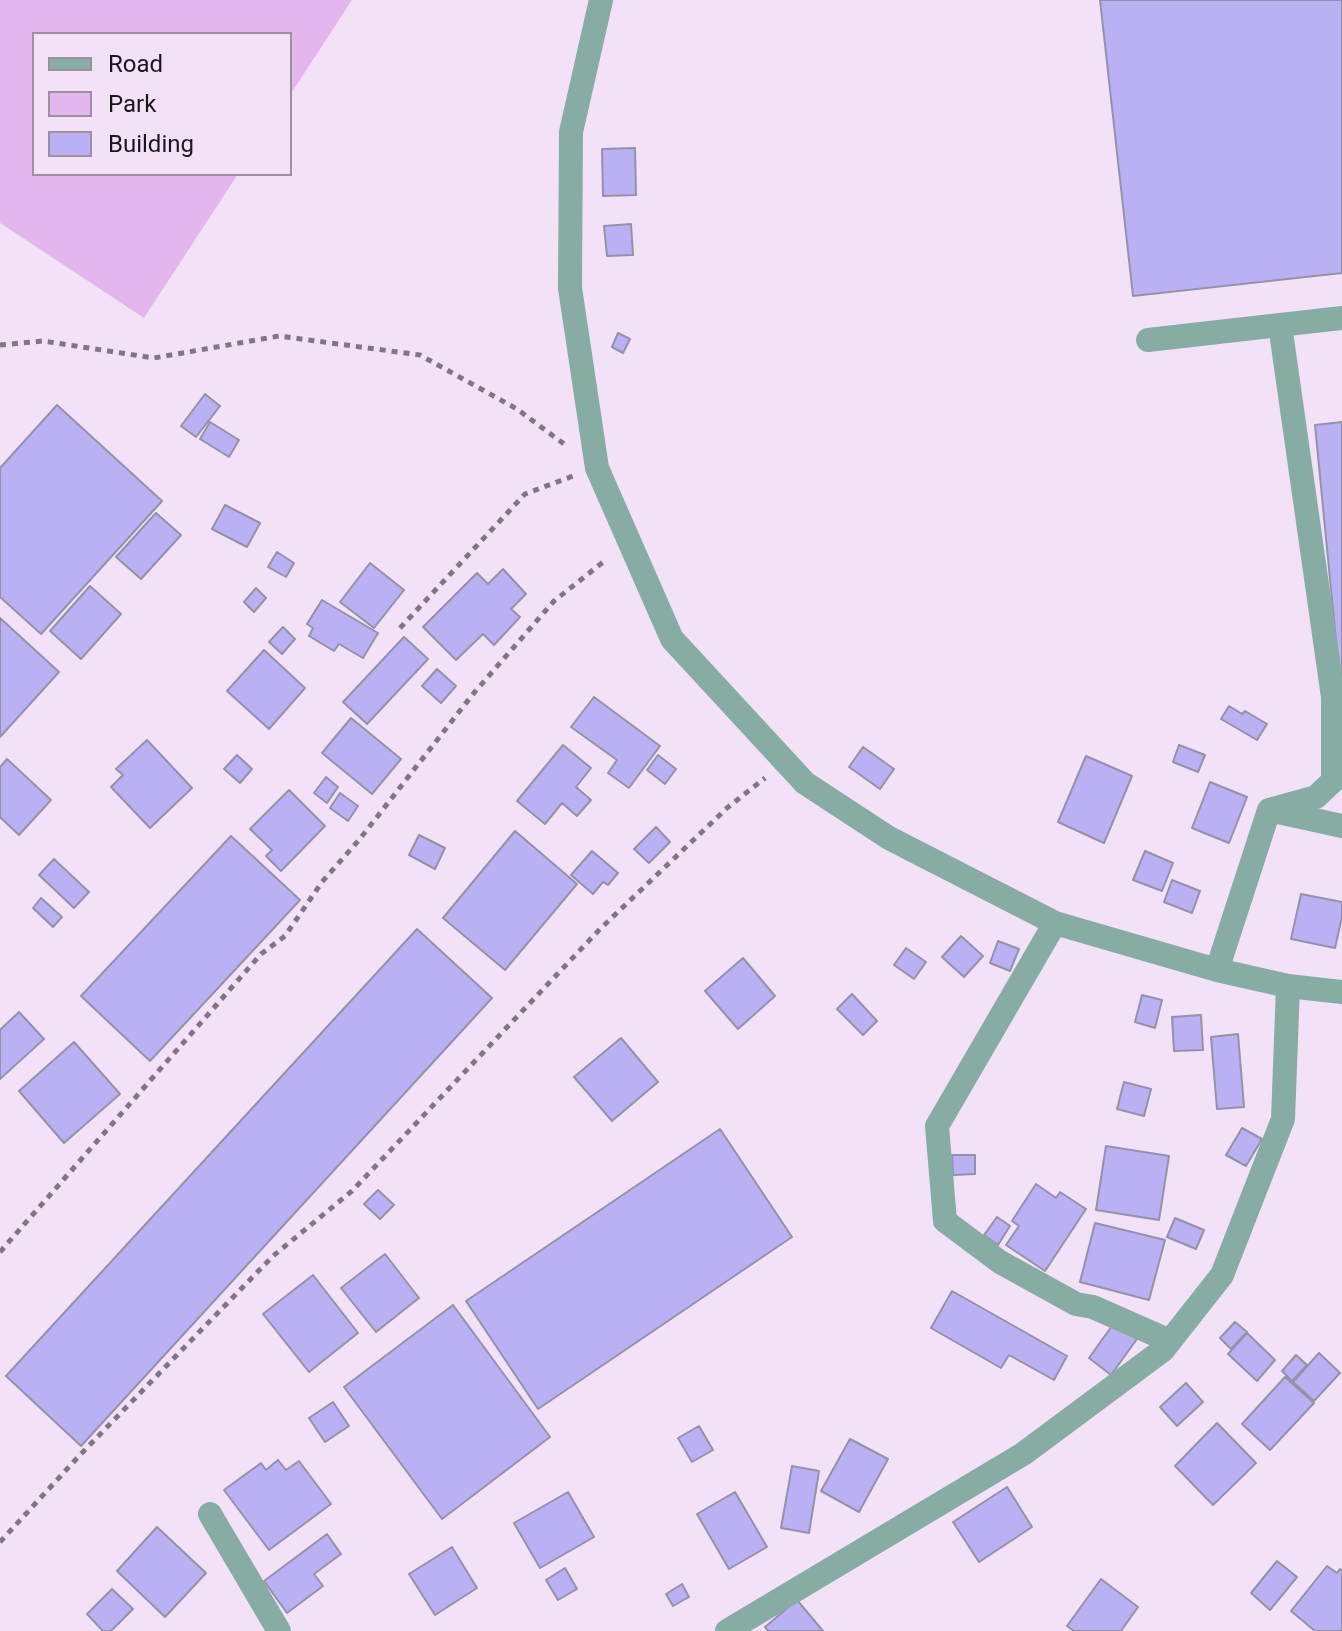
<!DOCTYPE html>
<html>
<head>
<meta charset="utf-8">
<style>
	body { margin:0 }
	#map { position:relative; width:1342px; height:1631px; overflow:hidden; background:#f3e2f7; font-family:Roboto,sans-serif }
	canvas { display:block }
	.legend { position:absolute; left:32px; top:32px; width:260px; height:144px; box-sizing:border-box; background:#f3e2f7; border:2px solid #9d90a0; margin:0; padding:10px 14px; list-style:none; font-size:24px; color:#1b161d }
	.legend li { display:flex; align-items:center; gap:16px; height:40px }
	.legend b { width:40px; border:2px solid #9d90a0 }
</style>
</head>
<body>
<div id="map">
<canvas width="1342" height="1631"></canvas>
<ul class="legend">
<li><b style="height:10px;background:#86aca3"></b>Road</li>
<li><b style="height:22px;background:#e3b6ed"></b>Park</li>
<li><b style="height:22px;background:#bab1f5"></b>Building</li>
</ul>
</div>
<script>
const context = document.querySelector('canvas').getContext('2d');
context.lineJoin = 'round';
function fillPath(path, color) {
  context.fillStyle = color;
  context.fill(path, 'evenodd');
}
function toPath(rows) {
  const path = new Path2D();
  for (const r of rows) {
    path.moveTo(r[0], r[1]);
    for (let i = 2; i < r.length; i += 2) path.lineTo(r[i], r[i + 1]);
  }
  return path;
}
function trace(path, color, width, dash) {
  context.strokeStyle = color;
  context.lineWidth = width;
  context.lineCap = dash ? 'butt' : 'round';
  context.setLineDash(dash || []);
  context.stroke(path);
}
const green = toPath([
	[0,0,352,0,290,95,290,34,34,34,34,174,238,174,144,318,0,223]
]);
const building = toPath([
	[1100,0,1342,0,1342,273,1133,296,1100,0],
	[635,148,636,195,603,196,602,149,635,148],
	[631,224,633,255,607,256,604,226,631,224],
	[618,333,630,339,623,353,612,347,618,333],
	[205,394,220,406,196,437,181,426,205,394],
	[57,405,162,501,41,634,0,597,0,468,57,405],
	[210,422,239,440,229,457,200,439,210,422],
	[1342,422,1342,702,1315,425,1342,422],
	[225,505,260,523,247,547,212,529,225,505],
	[156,513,181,535,141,579,116,557,156,513],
	[277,552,294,563,286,577,268,567,277,552],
	[370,563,404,590,374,628,340,602,370,563],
	[503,569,526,594,511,609,520,617,494,645,483,634,456,660,423,627,477,573,488,584,503,569],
	[90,586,121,614,81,659,50,631,90,586],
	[256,588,266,598,254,612,244,602,256,588],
	[322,600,378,633,363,658,339,644,334,651,309,636,313,628,307,624,322,600],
	[0,618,59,672,0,737,0,618],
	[283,627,295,639,282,654,269,642,283,627],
	[404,637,428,659,367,724,343,702,404,637],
	[264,650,305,688,269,729,227,691,264,650],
	[437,669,456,686,441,703,422,686,437,669],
	[594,697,660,746,629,788,608,773,617,760,571,727,594,697],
	[1229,706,1242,714,1245,711,1267,724,1257,740,1221,719,1229,706],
	[351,718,401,759,372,794,322,753,351,718],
	[147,740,192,788,150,828,111,787,123,775,116,769,147,740],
	[563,745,591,768,576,787,591,800,577,816,562,803,545,824,517,801,563,745],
	[1179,745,1205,755,1198,772,1173,762,1179,745],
	[863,747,894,769,880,789,849,767,863,747],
	[237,755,252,769,240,783,224,769,237,755],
	[658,755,676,769,665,784,647,770,658,755],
	[1086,756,1132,776,1104,843,1058,822,1086,756],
	[7,759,51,800,19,835,0,817,0,767,7,759],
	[326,777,338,787,327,803,314,793,326,777],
	[1210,782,1247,797,1229,843,1192,828,1210,782],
	[289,790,325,826,281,871,266,856,272,850,250,829,289,790],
	[340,793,358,806,348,821,330,808,340,793],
	[656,827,670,842,649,863,634,849,656,827],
	[515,831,577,884,505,970,443,918,515,831],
	[419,835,445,848,435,869,409,855,419,835],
	[231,836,300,900,150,1061,81,996,231,836],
	[592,851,618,873,608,885,603,882,593,894,571,875,592,851],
	[1145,851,1173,863,1162,891,1133,880,1145,851],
	[54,859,89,892,74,908,39,875,54,859],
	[1172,880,1200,891,1192,913,1164,902,1172,880],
	[1301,894,1342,902,1342,917,1335,948,1291,939,1301,894],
	[41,898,62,917,53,927,33,908,41,898],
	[417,929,492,998,81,1446,6,1376,417,929],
	[961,936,983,956,964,977,942,957,961,936],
	[998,941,1019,949,1010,971,990,963,998,941],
	[906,948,926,962,914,979,894,965,906,948],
	[743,958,775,996,738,1029,705,991,743,958],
	[852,994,877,1021,863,1035,837,1009,852,994],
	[1142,995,1162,1000,1155,1028,1135,1022,1142,995],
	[19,1012,44,1039,0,1079,0,1030,19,1012],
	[1201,1015,1203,1050,1174,1051,1172,1017,1201,1015],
	[1238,1034,1244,1107,1217,1109,1211,1037,1238,1034],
	[621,1038,658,1082,612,1121,574,1077,621,1038],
	[74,1042,120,1094,64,1143,19,1091,74,1042],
	[1124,1082,1151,1089,1144,1116,1117,1109,1124,1082],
	[1242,1128,1262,1139,1246,1166,1226,1155,1242,1128],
	[720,1129,792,1237,538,1409,466,1301,720,1129],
	[1106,1146,1169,1156,1159,1220,1096,1210,1106,1146],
	[952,1155,975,1155,975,1174,953,1175,952,1155],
	[1036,1184,1056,1198,1060,1192,1086,1209,1045,1271,1006,1245,1019,1226,1012,1221,1036,1184],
	[378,1190,394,1205,380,1219,364,1204,378,1190],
	[997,1217,1010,1226,998,1245,984,1235,997,1217],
	[1175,1218,1204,1230,1196,1249,1167,1237,1175,1218],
	[1095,1223,1165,1240,1149,1300,1080,1282,1095,1223],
	[385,1254,419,1298,376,1332,341,1288,385,1254],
	[313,1275,358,1333,309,1372,263,1314,313,1275],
	[952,1291,1067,1356,1054,1380,1009,1355,1001,1368,931,1328,952,1291],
	[453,1305,550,1437,442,1519,344,1387,453,1305],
	[1235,1322,1247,1332,1231,1349,1220,1338,1235,1322],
	[1114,1323,1137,1339,1111,1375,1089,1358,1114,1323],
	[1247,1333,1275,1360,1257,1381,1228,1354,1247,1333],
	[1319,1353,1340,1373,1314,1401,1293,1382,1319,1353],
	[1296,1355,1307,1365,1292,1381,1282,1371,1296,1355],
	[1285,1377,1314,1403,1270,1450,1242,1424,1285,1377],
	[1186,1383,1203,1402,1177,1426,1160,1407,1186,1383],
	[333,1402,349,1426,325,1442,309,1418,333,1402],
	[1217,1423,1256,1463,1213,1505,1175,1466,1217,1423],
	[699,1426,713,1450,692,1462,678,1438,699,1426],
	[850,1439,888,1459,859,1512,821,1491,850,1439],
	[278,1460,286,1470,299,1461,331,1504,269,1550,224,1490,261,1463,266,1470,278,1460],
	[792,1466,819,1471,809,1533,781,1528,792,1466],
	[1007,1487,1032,1527,979,1562,953,1522,1007,1487],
	[568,1492,594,1537,540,1568,514,1523,568,1492],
	[735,1492,767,1547,729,1569,697,1514,735,1492],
	[157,1527,206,1573,165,1617,117,1571,157,1527],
	[327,1534,341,1554,314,1574,323,1586,287,1613,264,1581,327,1534],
	[452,1547,477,1588,435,1615,409,1574,452,1547],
	[1277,1561,1297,1577,1270,1610,1251,1593,1277,1561],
	[1327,1566,1337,1573,1340,1569,1342,1571,1342,1631,1315,1631,1291,1611,1327,1566],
	[565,1568,577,1589,558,1600,546,1580,565,1568],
	[1101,1579,1138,1607,1121,1631,1074,1631,1067,1626,1101,1579],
	[682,1584,689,1597,673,1606,666,1594,682,1584],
	[112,1589,133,1609,111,1631,103,1631,87,1614,112,1589],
	[797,1600,823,1631,768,1631,765,1627,797,1600]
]);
const path = toPath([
	[0,345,43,341,154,358,279,336,420,355,517,409,564,444],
	[400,628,525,494,573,476],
	[0,1252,261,954,285,936,322,882,359,840,473,694,554,601,607,559],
	[0,1542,79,1456,273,1256,352,1191,600,929,727,808,765,778]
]);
const minor = toPath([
	[601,0,571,132,570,288,597,468,672,639,805,783,889,838,1055,923,1217,970,1288,986,1342,992],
	[1148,340,1342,318],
	[1269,810,1316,797,1333,781,1333,697,1280,325],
	[1055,923,937,1126,945,1221,1000,1262,1076,1304,1093,1307,1170,1341],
	[1217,970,1269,810,1342,826],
	[210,1514,279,1631],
	[727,1631,1023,1454,1163,1350,1222,1275,1283,1119,1288,986]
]);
fillPath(green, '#e3b6ed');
fillPath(building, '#bab1f5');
trace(building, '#9492a8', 2);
trace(path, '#807683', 5, [6, 6]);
trace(minor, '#86aca3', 24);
</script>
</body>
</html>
